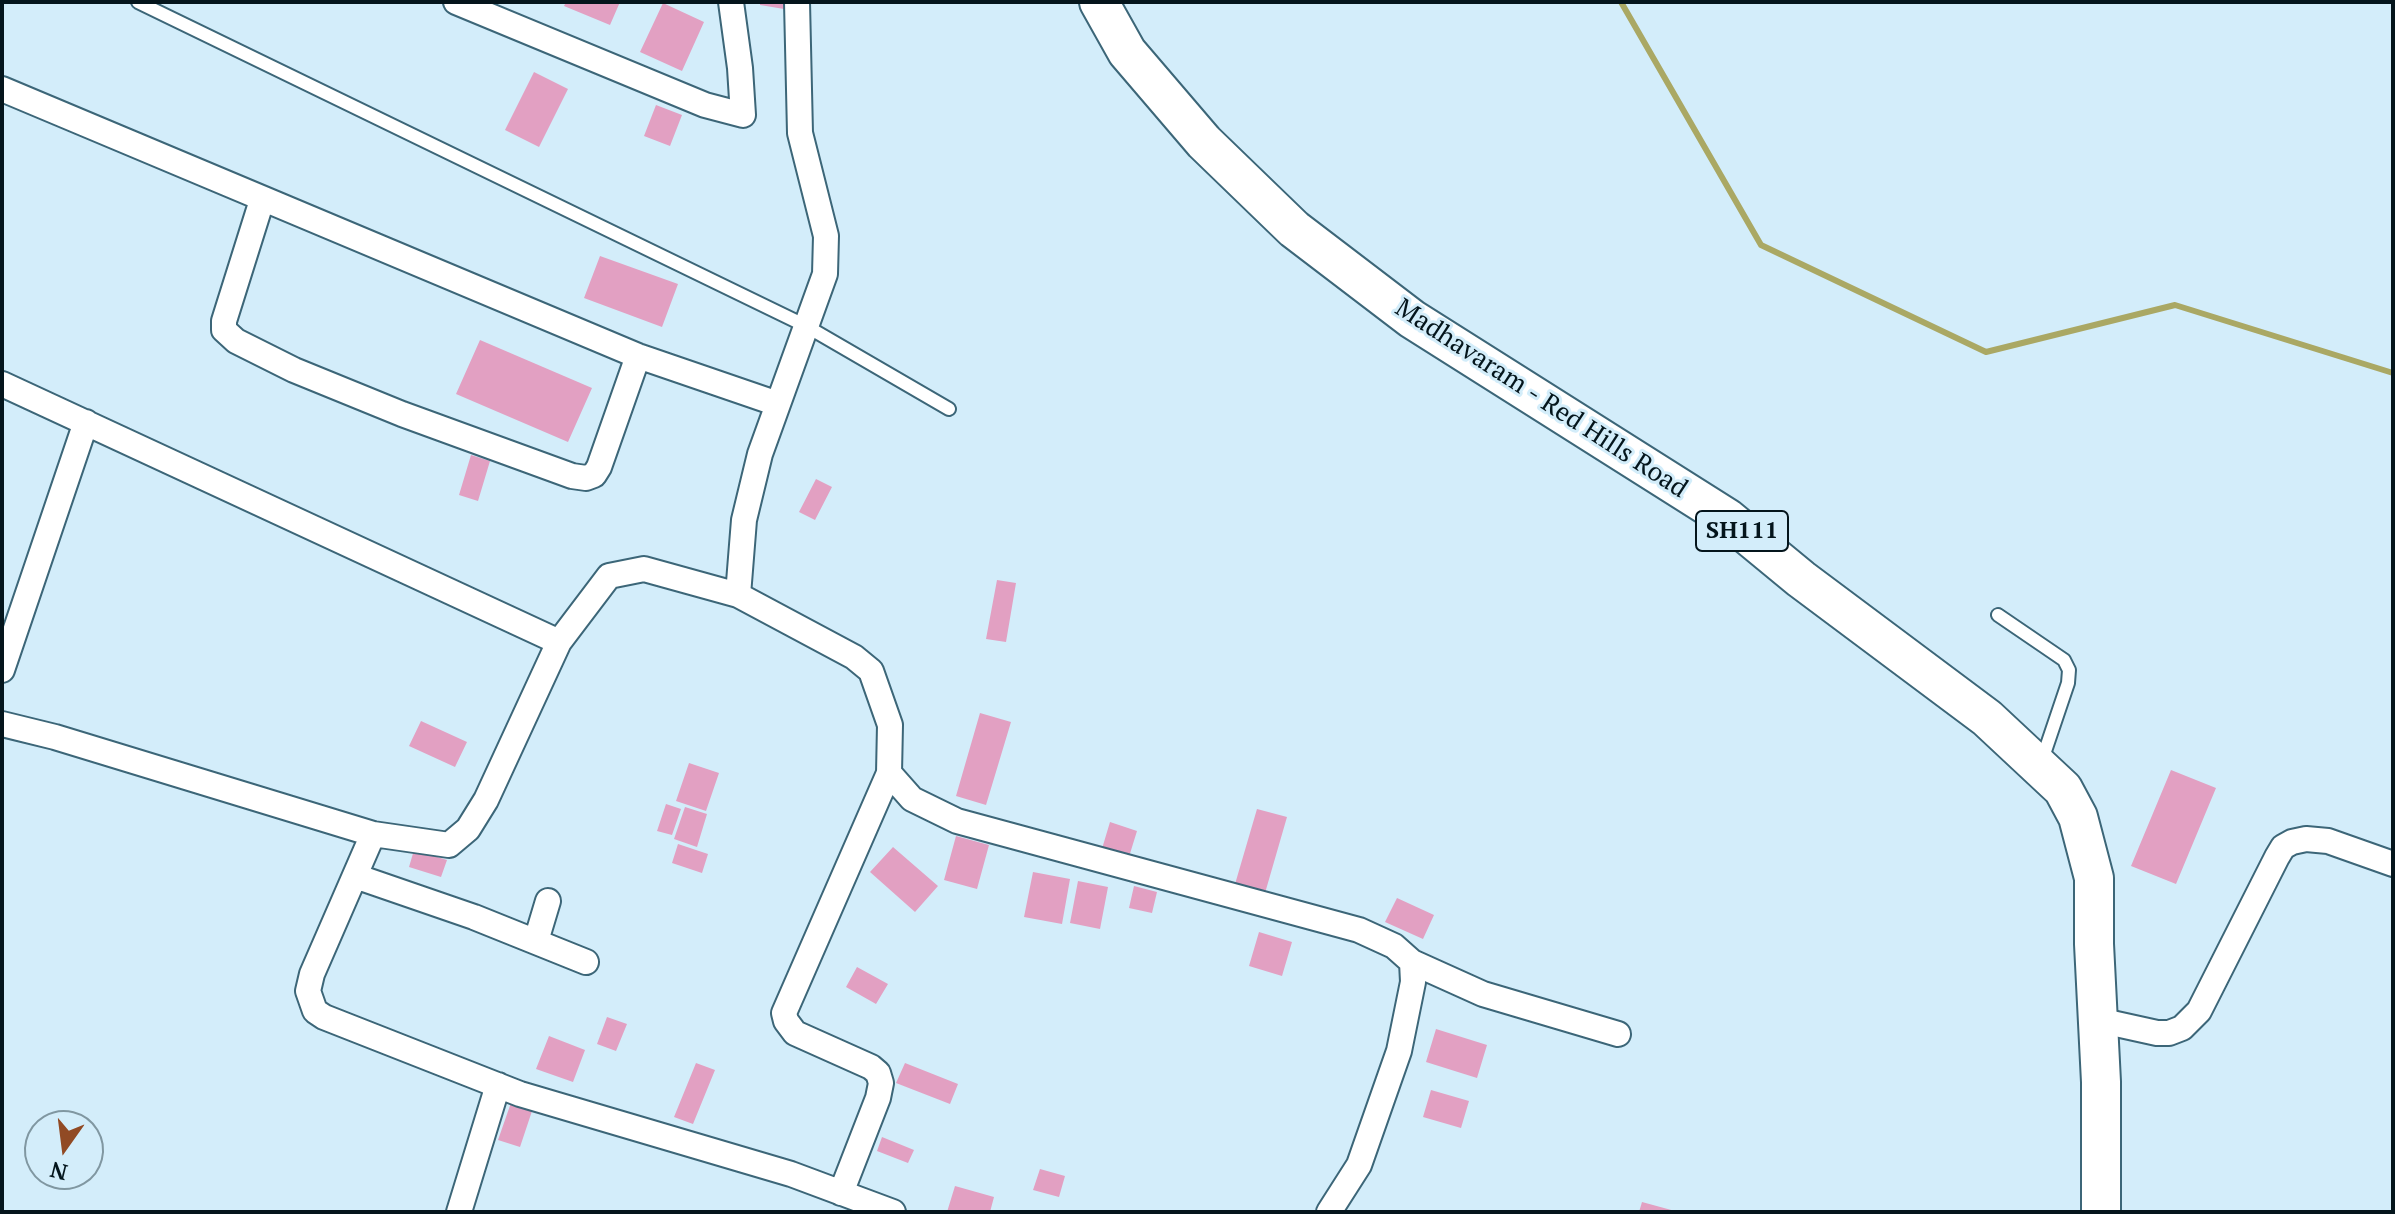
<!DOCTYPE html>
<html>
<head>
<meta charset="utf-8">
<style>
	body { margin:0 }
	#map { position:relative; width:2395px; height:1214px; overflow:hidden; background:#d3edfa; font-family:"PT Serif",serif }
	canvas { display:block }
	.frame { position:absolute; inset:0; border:4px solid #04151c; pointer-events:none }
	.north { position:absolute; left:24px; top:1110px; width:80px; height:80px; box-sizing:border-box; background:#d3edfa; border:2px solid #8097a1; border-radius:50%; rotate:194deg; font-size:22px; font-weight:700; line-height:32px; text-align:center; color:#04151c }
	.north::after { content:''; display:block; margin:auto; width:28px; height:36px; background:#914a24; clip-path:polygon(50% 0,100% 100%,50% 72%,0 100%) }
</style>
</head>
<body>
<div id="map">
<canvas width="2395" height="1214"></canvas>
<div class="frame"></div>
<div class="north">N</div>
</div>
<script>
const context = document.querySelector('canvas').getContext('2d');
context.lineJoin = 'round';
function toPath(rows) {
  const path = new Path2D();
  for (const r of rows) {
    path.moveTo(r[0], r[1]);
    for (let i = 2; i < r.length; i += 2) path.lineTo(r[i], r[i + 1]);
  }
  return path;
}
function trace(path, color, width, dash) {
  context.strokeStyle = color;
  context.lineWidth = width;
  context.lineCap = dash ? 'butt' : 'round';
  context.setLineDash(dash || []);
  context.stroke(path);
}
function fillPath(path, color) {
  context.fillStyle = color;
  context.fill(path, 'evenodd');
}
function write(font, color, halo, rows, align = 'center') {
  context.font = font + ' "PT Serif",serif';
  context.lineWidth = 6;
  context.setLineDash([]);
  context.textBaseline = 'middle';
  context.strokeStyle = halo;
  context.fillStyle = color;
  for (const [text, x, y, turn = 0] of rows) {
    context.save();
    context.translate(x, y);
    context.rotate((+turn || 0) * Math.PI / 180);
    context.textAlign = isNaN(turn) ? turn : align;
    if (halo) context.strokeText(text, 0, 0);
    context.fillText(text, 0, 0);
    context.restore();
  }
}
const stream = toPath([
	[1621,2,1761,245,1986,352,2175,305,2393,373]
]);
const building = toPath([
	[566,2,620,2,610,25,564,6],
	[760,2,785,2,784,9,760,5],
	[663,3,704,22,682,71,640,52],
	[534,72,568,89,539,147,505,130],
	[656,105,682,115,670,146,644,136],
	[600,256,678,284,662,327,584,298],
	[480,340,592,388,568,442,456,394],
	[471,455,490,461,478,501,459,495],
	[816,479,832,487,815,520,799,512],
	[997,580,1016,583,1006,642,986,639],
	[980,713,1011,722,986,805,956,796],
	[421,721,467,742,455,767,409,746],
	[689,763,719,773,706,811,676,801],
	[2171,770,2216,788,2176,884,2131,866],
	[666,804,681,809,672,835,657,831],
	[685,807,707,814,697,847,674,839],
	[1257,809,1287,817,1263,900,1233,891],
	[1110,822,1137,831,1128,860,1101,852],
	[956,836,989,845,977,889,944,880],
	[678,844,708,854,702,873,672,863],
	[893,847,938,886,915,912,870,872],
	[414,850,447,860,441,877,409,867],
	[1033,872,1070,879,1062,924,1024,917],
	[1078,881,1108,887,1100,929,1070,923],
	[1134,886,1157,892,1152,913,1129,908],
	[1397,898,1434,915,1423,939,1385,922],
	[1259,932,1292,942,1282,976,1249,966],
	[857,967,888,984,876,1004,846,987],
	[607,1017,627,1024,616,1051,597,1044],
	[1436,1029,1487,1045,1477,1078,1426,1062],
	[549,1036,585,1050,573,1082,536,1069],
	[696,1063,715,1070,693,1124,674,1117],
	[905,1063,958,1084,950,1104,896,1083],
	[1431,1090,1469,1101,1461,1128,1423,1117],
	[513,1097,534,1105,520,1147,498,1140],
	[882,1137,914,1150,908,1163,877,1151],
	[1040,1169,1065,1176,1059,1197,1033,1190],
	[955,1186,994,1197,990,1212,947,1212],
	[1642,1202,1675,1211,1675,1212,1639,1212]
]);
const service = toPath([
	[138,2,806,326,949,409],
	[1998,615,2064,660,2069,670,2068,683,2042,760]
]);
const minor = toPath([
	[456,2,705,105,743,115,740,68,731,2],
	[2,89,638,356,778,404],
	[262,200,224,321,224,330,236,341,294,370,402,414,572,476,586,478,594,475,599,467,638,356],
	[2,384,559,642],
	[738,595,744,520,760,454,825,274,826,236,800,133,797,2],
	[2,670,86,422],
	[2,724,55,737,373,834,449,845,468,829,486,800,559,642,609,576,644,569,738,595,854,657,871,671,890,725,889,773,912,799,957,821,1359,930,1394,946,1412,962,1413,982,1399,1051,1359,1165,1329,1212],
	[373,834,312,974,308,991,315,1011,324,1017,520,1094,791,1174,893,1212],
	[355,876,474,917,586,962],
	[536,941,548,901],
	[1412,962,1483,994,1618,1034],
	[2098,1020,2157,1033,2169,1033,2182,1028,2199,1011,2277,857,2283,847,2292,842,2306,839,2328,841,2393,864],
	[841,1193,878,1098,881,1083,878,1073,871,1067,795,1033,786,1021,784,1013,889,773],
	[459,1212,498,1085]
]);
const primary = toPath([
	[1099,2,1127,52,1204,142,1294,229,1412,319,1727,518,1801,579,1987,718,2063,789,2078,817,2094,878,2094,944,2101,1082,2101,1212]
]);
const shields = [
	[1742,531,92]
];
const shieldNames = [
	["SH111",1742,531]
];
const streetNames = [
	["Madhavaram - Red Hills Road",1541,399,33]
];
trace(stream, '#aaa864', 6);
fillPath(building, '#e2a0c2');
trace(service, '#3c6678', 16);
trace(minor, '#3c6678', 28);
trace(primary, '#3c6678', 42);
trace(service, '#fff', 12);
trace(minor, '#fff', 24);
trace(primary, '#fff', 38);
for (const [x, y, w] of shields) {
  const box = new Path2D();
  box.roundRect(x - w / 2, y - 20, w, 40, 6);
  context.fillStyle = '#d3edfa';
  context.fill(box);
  trace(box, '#04151c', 2);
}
write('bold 24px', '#04151c', null, shieldNames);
write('26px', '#04151c', '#d3edfa', streetNames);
</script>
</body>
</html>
